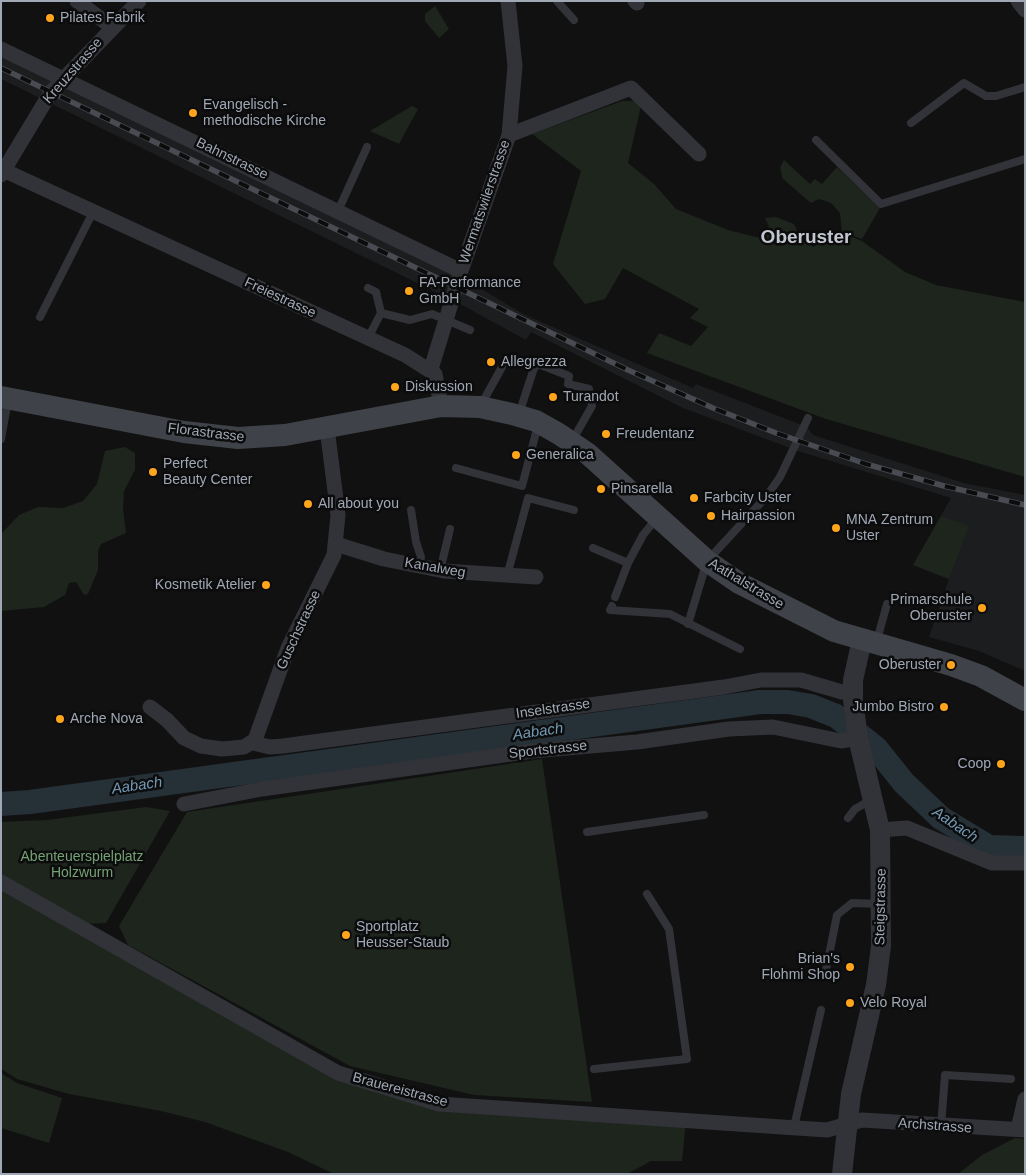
<!DOCTYPE html>
<html>
<head>
<meta charset="utf-8">
<style>
	body { margin:0 }
	#map { position:relative; width:1026px; height:1175px; overflow:hidden; background:#111112; font-family:Helvetica,sans-serif }
	canvas { display:block }
	.frame { position:absolute; inset:0; border:2px solid #a0a8b5; pointer-events:none }
</style>
</head>
<body>
<div id="map">
<canvas width="1026" height="1175"></canvas>
<div class="frame"></div>
</div>
<script>
const context = document.querySelector('canvas').getContext('2d');
context.lineJoin = 'round';
function fillPath(path, color) {
  context.fillStyle = color;
  context.fill(path, 'evenodd');
}
function toPath(rows) {
  const path = new Path2D();
  for (const r of rows) {
    path.moveTo(r[0], r[1]);
    for (let i = 2; i < r.length; i += 2) path.lineTo(r[i], r[i + 1]);
  }
  return path;
}
function trace(path, color, width, dash) {
  context.strokeStyle = color;
  context.lineWidth = width;
  context.lineCap = dash ? 'butt' : 'round';
  context.setLineDash(dash || []);
  context.stroke(path);
}
function write(font, color, halo, rows, align = 'center') {
  context.font = font + ' Helvetica,sans-serif';
  context.lineWidth = 5;
  context.setLineDash([]);
  context.textBaseline = 'middle';
  context.strokeStyle = halo;
  context.fillStyle = color;
  for (const [text, x, y, turn = 0] of rows) {
    context.save();
    context.translate(x, y);
    context.rotate((+turn || 0) * Math.PI / 180);
    context.textAlign = isNaN(turn) ? turn : align;
    if (halo) context.strokeText(text, 0, 0);
    context.fillText(text, 0, 0);
    context.restore();
  }
}
const built = toPath([
	[1,57,470,282,523,314,693,388,696,384,807,427,813,435,964,483,1025,495,1025,671,979,651,929,637,949,579,913,565,951,498,798,451,683,408,531,332,526,340,460,304,1,79]
]);
const green = toPath([
	[435,6,449,29,439,38,425,21,425,14],
	[622,101,635,101,641,106,628,163,654,184,676,209,728,230,760,238,769,226,765,218,776,217,794,224,801,240,814,247,819,239,829,237,839,232,862,241,905,272,936,285,1025,302,1025,477,826,419,647,353,659,333,691,346,708,327,690,318,699,309,623,268,605,299,585,304,553,264,581,171,532,134],
	[412,106,418,109,399,144,370,131],
	[784,160,810,184,815,179,822,184,837,167,880,208,862,239,842,232,840,213,831,203,819,199,811,203,783,179,780,168],
	[125,447,135,453,135,470,124,491,123,509,126,533,101,544,98,551,98,570,88,594,84,595,76,582,69,583,65,595,44,607,1,611,1,534,19,515,38,507,63,508,83,501,97,484,105,451],
	[941,516,969,526,949,579,913,565],
	[542,759,592,1102,474,1095,350,1066,128,945,119,926,187,812],
	[146,807,170,811,106,923,84,924,1,876,1,822,47,820],
	[1,882,338,1073,439,1104,686,1120,682,1161,651,1161,627,1174,334,1174,288,1152,205,1122,161,1111,69,1094,17,1079,1,1069],
	[1,1073,17,1083,62,1098,49,1143,1,1128],
	[1015,1138,1025,1139,1025,1174,958,1174,982,1155]
]);
const river = toPath([
	[1,804,30,802,760,702,788,702,811,706,836,716,876,748,904,783,941,818,989,847,1025,848]
]);
const service = toPath([
	[557,1,574,20],
	[911,123,964,83,986,96,996,96,1025,87],
	[816,140,881,204,1025,159],
	[338,211,367,147],
	[368,288,376,292,381,313,368,338],
	[381,313,410,320,432,314,470,330],
	[40,317,93,212],
	[481,405,502,367],
	[519,414,534,368,538,364,569,376,568,384,589,389,592,406,572,441],
	[1,439,8,400],
	[456,468,522,486,538,425],
	[411,510,416,542,421,557],
	[593,548,628,563],
	[440,571,450,529],
	[507,576,528,498,574,510],
	[615,597,628,563,643,535,656,519],
	[612,606,610,610,670,614,740,649],
	[688,624,707,561,766,497,780,477,808,418],
	[877,640,887,604],
	[848,818,855,809,871,800],
	[587,832,704,815],
	[825,975,837,915,852,903,880,904],
	[594,1069,687,1059,669,929,647,894],
	[941,1126,945,1075,1011,1079],
	[794,1127,821,1010]
]);
const minor = toPath([
	[77,1,113,28],
	[635,1,637,3],
	[1018,1,1025,10],
	[1,49,461,271],
	[509,135,631,88,699,154],
	[1,169,405,355,435,374,441,406],
	[1,175,51,92,139,1],
	[431,369,461,271,509,135,515,66,508,1],
	[336,544,384,559,444,571,536,577],
	[150,707,167,720,184,738,201,746,222,749,244,747,255,740,288,648,334,555,338,515,327,428],
	[253,743,270,747,283,746,724,687,761,680,801,680,842,692,852,691],
	[184,804,262,789,532,751,637,742,729,729,773,727,841,741,858,738],
	[880,830,907,828,992,863,1025,863],
	[1,882,338,1073,439,1104,827,1130,862,1120,1025,1130],
	[1018,1129,1025,1099]
]);
const tertiary = toPath([
	[842,1174,851,1094,876,985,881,946,880,830,858,738,853,700,853,680,862,640]
]);
const secondary = toPath([
	[1,397,184,432,238,438,285,435,441,406,480,407,512,414,536,421,559,434,587,453,707,561,739,583,834,631,951,665,981,676,1025,700]
]);
const rail = toPath([
	[1,68,628,370,713,408,776,433,866,464,944,486,1025,505]
]);
const markers = [
	[50,18,5,"#ffa51c"],
	[193,113,5,"#ffa51c"],
	[409,291,5,"#ffa51c"],
	[491,362,5,"#ffa51c"],
	[395,387,5,"#ffa51c"],
	[553,397,5,"#ffa51c"],
	[606,434,5,"#ffa51c"],
	[516,455,5,"#ffa51c"],
	[153,472,5,"#ffa51c"],
	[601,489,5,"#ffa51c"],
	[694,498,5,"#ffa51c"],
	[308,504,5,"#ffa51c"],
	[711,516,5,"#ffa51c"],
	[836,528,5,"#ffa51c"],
	[266,585,5,"#ffa51c"],
	[982,608,5,"#ffa51c"],
	[951,665,5,"#ffa51c"],
	[944,707,5,"#ffa51c"],
	[60,719,5,"#ffa51c"],
	[1001,764,5,"#ffa51c"],
	[346,935,5,"#ffa51c"],
	[850,967,5,"#ffa51c"],
	[850,1003,5,"#ffa51c"]
];
const poiNames = [
	["Pilates Fabrik",60,18],
	["Evangelisch -",203,105],
	["methodische Kirche",203,121],
	["FA-Performance",419,283],
	["GmbH",419,299],
	["Allegrezza",501,362],
	["Diskussion",405,387],
	["Turandot",563,397],
	["Freudentanz",616,434],
	["Generalica",526,455],
	["Perfect",163,464],
	["Beauty Center",163,480],
	["Pinsarella",611,489],
	["Farbcity Uster",704,498],
	["All about you",318,504],
	["Hairpassion",721,516],
	["MNA Zentrum",846,520],
	["Uster",846,536],
	["Kosmetik Atelier",256,585,"right"],
	["Primarschule",972,600,"right"],
	["Oberuster",972,616,"right"],
	["Oberuster",941,665,"right"],
	["Jumbo Bistro",934,707,"right"],
	["Arche Nova",70,719],
	["Coop",991,764,"right"],
	["Sportplatz",356,927],
	["Heusser-Staub",356,943],
	["Brian's",840,959,"right"],
	["Flohmi Shop",840,975,"right"],
	["Velo Royal",860,1003]
];
const streetNames = [
	["Kreuzstrasse",73,71,-49],
	["Bahnstrasse",232,159,26],
	["Wermatswilerstrasse",485,202,-71],
	["Freiestrasse",280,298,25],
	["Florastrasse",206,433,7],
	["Kanalweg",435,568,10],
	["Aathalstrasse",746,584,31],
	["Guschstrasse",299,630,-65],
	["Inselstrasse",553,709,-8],
	["Sportstrasse",548,750,-6],
	["Steigstrasse",881,907,-89],
	["Brauereistrasse",400,1090,15],
	["Archstrasse",935,1126,4]
];
const parkNames = [
	["Abenteuerspielplatz",82,857],
	["Holzwurm",82,873]
];
const waterNames = [
	["Aabach",538,732,-8],
	["Aabach",137,786,-8],
	["Aabach",955,825,34]
];
const districtNames = [
	["Oberuster",806,238]
];
fillPath(built, '#1c1d1f');
fillPath(green, '#1d251d');
trace(river, '#263037', 24);
trace(service, '#313338', 8);
trace(minor, '#313338', 15);
trace(tertiary, '#313338', 20);
trace(secondary, '#3f4248', 22);
trace(rail, '#484b51', 5.5);
trace(rail, '#0c0c0d', 4, [11]);
for (const [x, y, r, color] of markers) {
  const dot = new Path2D();
  dot.arc(x, y, r, 0, 2 * Math.PI);
  context.fillStyle = color;
  context.fill(dot);
  trace(dot, '#0c0c0d', 2);
}
write('14px', '#a0a8b5', '#0c0c0d', poiNames, 'left');
write('14px', '#a0a8b5', '#0c0c0d', streetNames);
write('14px', '#75a275', '#0c0c0d', parkNames);
write('italic 15px', '#7399b4', '#0c0c0d', waterNames);
write('bold 19px', '#c2c6d0', '#0c0c0d', districtNames);
</script>
</body>
</html>
